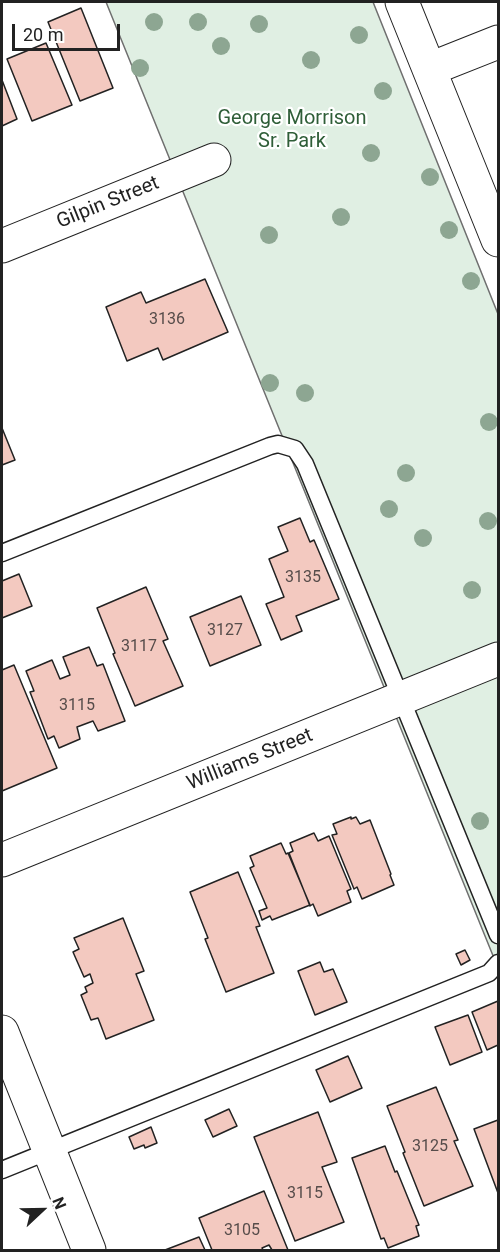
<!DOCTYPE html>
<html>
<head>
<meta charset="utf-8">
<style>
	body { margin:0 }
	#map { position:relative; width:500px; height:1252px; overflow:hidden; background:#fff; font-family:Roboto,sans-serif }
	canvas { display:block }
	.frame { position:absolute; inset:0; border:3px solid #222; pointer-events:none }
	.north { position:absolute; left:12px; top:1180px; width:60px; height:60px; -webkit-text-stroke:4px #fff; paint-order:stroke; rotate:68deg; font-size:16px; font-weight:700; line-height:24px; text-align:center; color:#222 }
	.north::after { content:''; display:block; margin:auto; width:21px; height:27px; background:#222; clip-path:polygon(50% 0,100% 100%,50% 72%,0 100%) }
	.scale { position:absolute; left:12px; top:24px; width:108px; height:27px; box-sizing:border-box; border:3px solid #222; border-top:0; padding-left:8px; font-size:18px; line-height:21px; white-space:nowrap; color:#222; -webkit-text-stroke:4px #fff; paint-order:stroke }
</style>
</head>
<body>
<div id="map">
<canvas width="500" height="1252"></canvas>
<div class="frame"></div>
<div class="north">N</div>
<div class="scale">20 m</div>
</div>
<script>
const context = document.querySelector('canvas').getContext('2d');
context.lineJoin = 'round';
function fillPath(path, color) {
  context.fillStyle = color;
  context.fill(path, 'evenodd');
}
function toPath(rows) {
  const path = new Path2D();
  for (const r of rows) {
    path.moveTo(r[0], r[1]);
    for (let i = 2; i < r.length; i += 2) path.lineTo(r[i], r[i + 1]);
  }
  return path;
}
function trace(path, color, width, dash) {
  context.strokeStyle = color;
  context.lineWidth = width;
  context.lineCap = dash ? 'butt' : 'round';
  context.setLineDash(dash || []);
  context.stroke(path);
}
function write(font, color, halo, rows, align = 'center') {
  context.font = font + ' Roboto,sans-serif';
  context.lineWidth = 4.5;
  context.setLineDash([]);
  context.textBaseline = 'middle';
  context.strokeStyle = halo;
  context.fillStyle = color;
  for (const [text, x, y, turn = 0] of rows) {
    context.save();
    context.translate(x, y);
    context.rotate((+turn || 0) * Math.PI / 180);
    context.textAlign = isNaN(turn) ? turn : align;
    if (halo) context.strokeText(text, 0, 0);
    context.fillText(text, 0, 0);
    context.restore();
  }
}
const green = toPath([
	[106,2,373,2,498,314,498,968,106,2]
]);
const building = toPath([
	[81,8,113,88,80,101,48,22,81,8],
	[46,43,72,105,32,121,7,59,46,43],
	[2,80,17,119,2,126,2,80],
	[205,279,228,332,163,360,158,348,127,361,106,307,141,292,146,303,205,279],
	[2,428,15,460,2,465,2,428],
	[300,518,310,542,314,540,339,599,296,616,302,631,281,640,266,604,284,597,269,559,288,551,278,527,300,518],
	[19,574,32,606,2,618,2,581,19,574],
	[146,587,168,639,163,641,183,686,135,706,113,654,115,653,97,608,146,587],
	[241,596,261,645,210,666,190,617,241,596],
	[89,647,97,666,103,664,125,721,98,731,93,721,77,727,80,739,59,748,54,736,48,739,30,692,34,691,26,671,52,660,60,679,70,675,63,657,89,647],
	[14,665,57,768,2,791,2,670,14,665],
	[351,817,351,819,356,817,360,824,370,820,391,874,390,875,394,885,362,899,357,887,354,889,332,835,337,834,333,824,351,817],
	[314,833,318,841,329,836,351,889,347,891,351,902,318,916,313,904,310,906,289,853,293,851,290,843,314,833],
	[281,843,286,854,288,853,310,905,272,920,270,916,262,920,259,911,267,908,250,868,254,866,250,856,281,843],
	[238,872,260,926,256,927,274,973,226,992,205,939,208,938,190,892,238,872],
	[123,918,144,971,136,974,154,1020,106,1039,98,1018,91,1020,81,995,87,992,85,987,93,983,90,974,84,977,73,952,79,949,74,938,123,918],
	[465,950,470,960,461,965,456,954,465,950],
	[320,962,324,972,333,969,347,1002,315,1015,298,971,320,962],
	[498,1001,498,1045,487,1050,472,1012,498,1001],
	[468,1015,482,1052,450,1065,435,1027,468,1015],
	[348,1056,362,1088,330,1102,316,1070,348,1056],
	[436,1087,458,1140,454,1141,473,1186,424,1206,403,1153,405,1152,387,1106,436,1087],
	[229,1109,237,1126,213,1137,205,1120,229,1109],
	[318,1112,337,1162,322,1167,344,1222,295,1241,254,1137,318,1112],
	[498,1120,498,1193,474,1129,498,1120],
	[151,1127,157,1143,145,1148,144,1145,134,1149,129,1137,151,1127],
	[385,1146,395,1172,397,1171,419,1225,416,1226,419,1236,388,1248,384,1238,381,1239,352,1158,385,1146],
	[264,1191,288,1250,272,1250,269,1245,262,1248,263,1250,212,1250,199,1218,264,1191],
	[199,1237,205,1250,165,1250,199,1237]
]);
const service = toPath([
	[2,553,270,446,278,444,295,449,305,464,498,935],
	[2,1170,489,973,498,963]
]);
const minor = toPath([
	[430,69,498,42],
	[2,246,214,160]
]);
const tertiary = toPath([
	[2,860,498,659]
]);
const secondary = toPath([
	[402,2,498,240],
	[2,1032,89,1250]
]);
const trees = [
	[154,22],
	[198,22],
	[259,24],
	[359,35],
	[221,46],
	[311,60],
	[140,68],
	[383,91],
	[371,153],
	[430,177],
	[341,217],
	[449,230],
	[269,235],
	[471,281],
	[270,383],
	[305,393],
	[489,422],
	[406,473],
	[389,509],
	[488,521],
	[423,538],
	[472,590],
	[480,821]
];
const numberNames = [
	["3136",167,320],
	["3135",303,578],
	["3127",225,631],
	["3117",139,647],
	["3115",77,706],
	["3125",430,1147],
	["3115",305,1194],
	["3105",242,1231]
];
const parkNames = [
	["George Morrison",292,119],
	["Sr. Park",292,142]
];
const streetNames = [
	["Gilpin Street",108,203,-22],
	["Williams Street",250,760,-22]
];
fillPath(green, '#e0efe3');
trace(green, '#6f6f6f', 1.5);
fillPath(building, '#f3c9c0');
trace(building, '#222', 1.5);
trace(service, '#222', 19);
trace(minor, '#222', 35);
trace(tertiary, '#222', 35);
trace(secondary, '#222', 35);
trace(service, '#fff', 16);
trace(minor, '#fff', 33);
trace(tertiary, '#fff', 33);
trace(secondary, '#fff', 33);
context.fillStyle = '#8da692';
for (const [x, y] of trees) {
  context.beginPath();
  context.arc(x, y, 9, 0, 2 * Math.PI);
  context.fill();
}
write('16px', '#564c4a', null, numberNames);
write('20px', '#2f5e38', '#fff', parkNames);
write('20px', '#222', '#fff', streetNames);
</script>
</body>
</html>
